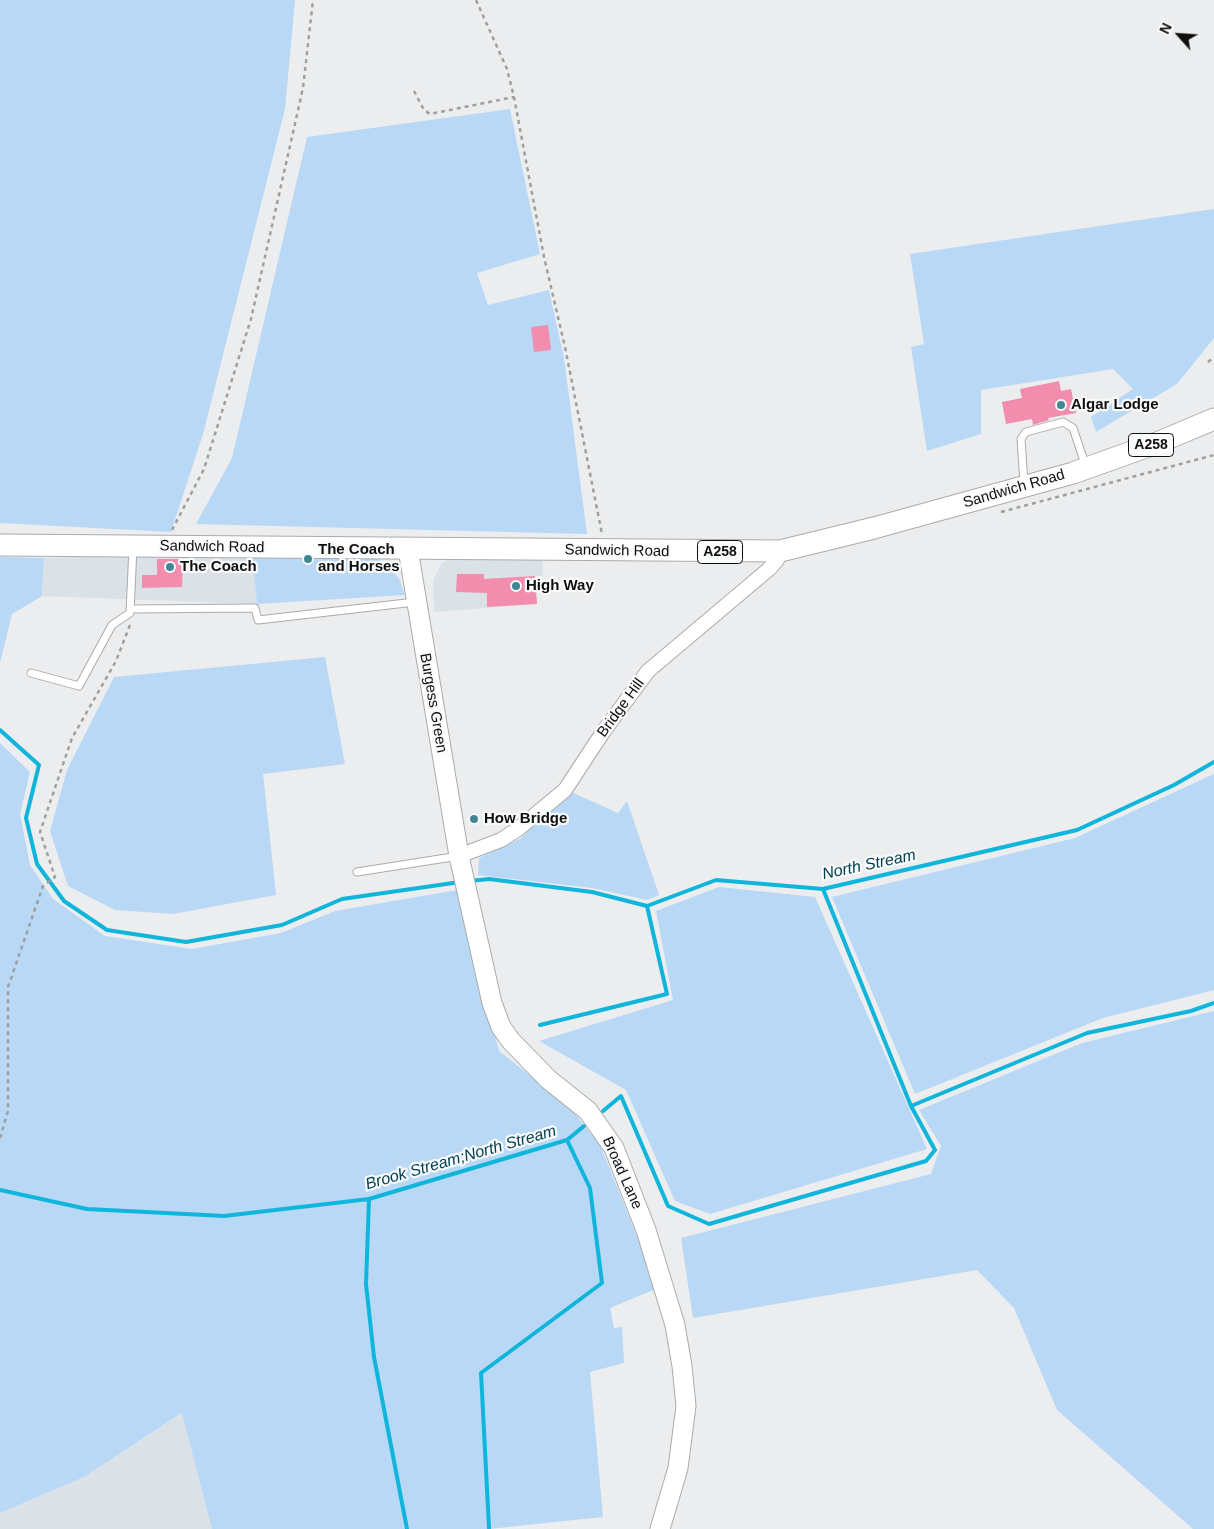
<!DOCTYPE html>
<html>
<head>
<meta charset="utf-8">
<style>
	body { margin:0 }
	#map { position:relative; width:1214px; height:1529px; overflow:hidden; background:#ecedee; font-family:Helvetica,sans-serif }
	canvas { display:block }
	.north { position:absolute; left:1154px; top:10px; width:50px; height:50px; -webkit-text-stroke:4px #f9fafb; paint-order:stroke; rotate:296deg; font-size:14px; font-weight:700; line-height:20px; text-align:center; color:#0e0f0f }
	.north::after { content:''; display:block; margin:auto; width:18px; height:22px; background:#0e0f0f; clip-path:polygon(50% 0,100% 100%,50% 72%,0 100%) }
</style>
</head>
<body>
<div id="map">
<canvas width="1214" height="1529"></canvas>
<div class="north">N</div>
</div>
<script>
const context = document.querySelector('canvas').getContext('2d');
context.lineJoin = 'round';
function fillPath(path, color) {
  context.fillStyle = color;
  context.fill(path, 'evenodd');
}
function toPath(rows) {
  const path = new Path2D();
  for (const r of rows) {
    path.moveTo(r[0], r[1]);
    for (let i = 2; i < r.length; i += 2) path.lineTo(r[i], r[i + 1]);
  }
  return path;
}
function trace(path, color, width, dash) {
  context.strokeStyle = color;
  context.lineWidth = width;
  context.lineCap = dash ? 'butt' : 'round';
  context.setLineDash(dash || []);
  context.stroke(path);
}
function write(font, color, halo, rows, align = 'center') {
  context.font = font + ' Helvetica,sans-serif';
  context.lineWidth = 4.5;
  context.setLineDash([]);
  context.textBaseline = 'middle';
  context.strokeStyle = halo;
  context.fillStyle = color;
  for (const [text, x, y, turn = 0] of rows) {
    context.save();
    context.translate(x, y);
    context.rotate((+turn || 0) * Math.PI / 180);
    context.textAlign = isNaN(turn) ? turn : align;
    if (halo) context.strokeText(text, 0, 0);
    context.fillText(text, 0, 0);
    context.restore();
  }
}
const built = toPath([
	[457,552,542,553,543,576,535,576,537,604,434,612,433,581,441,564],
	[252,553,257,604,42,596,44,558],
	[183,1413,212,1529,0,1529,0,1513,84,1477]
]);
const green = toPath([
	[0,0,295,0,285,109,203,434,171,532,0,523],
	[510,109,540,254,477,273,488,305,549,290,564,358,587,534,196,524,232,458,307,137],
	[1214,209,1214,338,1177,384,1096,432,1091,417,1133,389,1113,369,981,390,981,434,927,451,911,347,924,344,910,254],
	[252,553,378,558,399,578,405,595,257,604],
	[0,557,44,558,42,596,12,614,0,663],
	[325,657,345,764,263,774,276,895,173,914,115,910,68,886,50,831,67,770,114,677],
	[0,743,30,772,20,814,30,865,53,899,105,936,192,949,281,933,335,911,457,890,499,1051,568,1105,600,1145,658,1288,610,1308,614,1328,622,1327,624,1363,590,1372,603,1517,489,1529,212,1529,182,1413,84,1477,0,1513],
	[1214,774,1214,990,1103,1018,915,1094,832,897,1075,838],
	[569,791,618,813,627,801,659,895,647,900,592,888,478,875,479,858,520,839],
	[719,887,815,897,927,1149,710,1214,675,1201,626,1090,539,1041,673,1000,656,911],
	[1214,1011,1214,1529,1193,1529,1057,1410,1014,1308,977,1270,693,1318,681,1238,931,1174,941,1146,919,1110,1082,1043]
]);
const stream = toPath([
	[0,730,39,765,26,818,37,864,64,901,107,930,186,942,282,925,342,899,460,882],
	[470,881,489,879,592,892,647,906],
	[823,889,911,1106,1087,1033,1191,1011,1214,1003],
	[647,906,716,880,823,889,1077,830,1174,785,1214,762],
	[540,1025,667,994,647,906],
	[603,1111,621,1096,668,1206,709,1224,926,1161,935,1150,911,1106],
	[567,1140,584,1126],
	[0,1190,87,1209,224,1216,369,1199,567,1140,590,1188,602,1283,481,1373,489,1528],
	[369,1199,366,1284,374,1357,407,1529]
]);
const building = toPath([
	[548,325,551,350,534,352,531,327],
	[1059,381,1061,391,1071,389,1076,413,1048,418,1049,420,1033,425,1032,419,1006,424,1002,402,1022,398,1020,389],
	[157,559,183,559,182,587,142,588,142,575,157,575],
	[457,574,484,574,484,579,535,576,537,604,487,607,487,593,456,592]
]);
const path = toPath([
	[476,0,507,69,514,97,544,257,565,347,602,534],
	[414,91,424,110,430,114,514,97],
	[1208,362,1214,357],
	[1001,512,1214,455],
	[172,530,204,469,251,319,303,88,313,0],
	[0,1138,8,1111,8,987,43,886,55,877,40,832,72,738,116,661,130,625]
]);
const lane = toPath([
	[1024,483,1021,439,1026,432,1063,422,1073,428,1086,467],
	[131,609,255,608,258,620,415,602],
	[31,673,79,686,112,625,130,613,133,547],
	[357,872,459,856]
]);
const street = toPath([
	[459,856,501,840,518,829,565,790,603,732,648,671,769,569,777,560,780,551]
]);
const secondary = toPath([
	[408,549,459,856,492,1003,501,1027,511,1041,548,1079,588,1111,614,1148,646,1230,675,1325,682,1366,686,1406,678,1468,660,1529]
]);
const primary = toPath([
	[0,545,780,551,874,528,1073,473,1157,443,1214,419]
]);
const markers = [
	[1061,405,5,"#418693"],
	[308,559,5,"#418693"],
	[170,567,5,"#418693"],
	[516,586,5,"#418693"],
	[474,819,5,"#418693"]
];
const shields = [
	[1151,445,45],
	[720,552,45]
];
const shieldNames = [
	["A258",1151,445],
	["A258",720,552]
];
const poiNames = [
	["Algar Lodge",1071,405],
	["The Coach",318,550],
	["and Horses",318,567],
	["The Coach",180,567],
	["High Way",526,586],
	["How Bridge",484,819]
];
const streetNames = [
	["Sandwich Road",1014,489,-16],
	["Sandwich Road",212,547,1],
	["Sandwich Road",617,551,1],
	["Burgess Green",433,703,80],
	["Bridge Hill",621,708,-54],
	["Broad Lane",622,1173,66]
];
const waterNames = [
	["North Stream",869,865,-12],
	["Brook Stream;North Stream",461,1158,-16]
];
fillPath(built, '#dae1e7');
fillPath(green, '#b8d8f6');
trace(stream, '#10b5db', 4);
fillPath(building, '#f28dae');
trace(lane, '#aaabac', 9);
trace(street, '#aaabac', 16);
trace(secondary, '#aaabac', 21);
trace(primary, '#aaabac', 23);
trace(path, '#9e9f9f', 2.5, [4, 4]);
trace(lane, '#fff', 7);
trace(street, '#fff', 14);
trace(secondary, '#fff', 19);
trace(primary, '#fff', 21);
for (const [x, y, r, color] of markers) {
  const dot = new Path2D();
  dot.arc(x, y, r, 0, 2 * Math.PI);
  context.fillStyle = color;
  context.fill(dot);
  trace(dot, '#f9fafb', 2);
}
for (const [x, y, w] of shields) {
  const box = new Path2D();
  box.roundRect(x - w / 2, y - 11.5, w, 23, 4);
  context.fillStyle = '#f9fafb';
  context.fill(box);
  trace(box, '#0e0f0f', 1);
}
write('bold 14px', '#0e0f0f', null, shieldNames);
write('bold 15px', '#0e0f0f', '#f9fafb', poiNames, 'left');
write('15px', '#0e0f0f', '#f9fafb', streetNames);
write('italic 16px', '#004050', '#f9fafb', waterNames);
</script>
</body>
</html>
